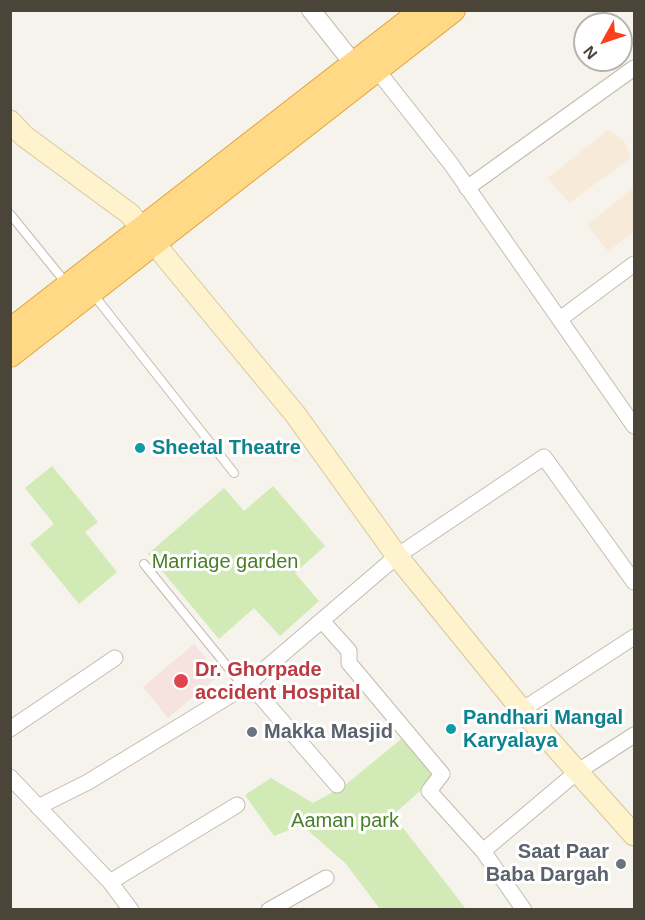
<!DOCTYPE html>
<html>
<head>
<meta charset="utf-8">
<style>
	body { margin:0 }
	#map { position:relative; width:645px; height:920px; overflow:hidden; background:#f6f3ec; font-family:Helvetica,sans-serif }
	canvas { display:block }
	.frame { position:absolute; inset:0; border:12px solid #4b4439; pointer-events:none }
	.north { position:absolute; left:573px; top:12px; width:60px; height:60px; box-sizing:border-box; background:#fff; border:2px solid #b7b4b0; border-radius:50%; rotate:230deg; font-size:16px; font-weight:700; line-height:24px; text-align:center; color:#4b4439 }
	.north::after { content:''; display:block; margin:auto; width:21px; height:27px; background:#fc3f1d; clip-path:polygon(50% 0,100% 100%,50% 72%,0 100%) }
</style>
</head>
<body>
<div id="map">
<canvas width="645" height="920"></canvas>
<div class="frame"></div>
<div class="north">N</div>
</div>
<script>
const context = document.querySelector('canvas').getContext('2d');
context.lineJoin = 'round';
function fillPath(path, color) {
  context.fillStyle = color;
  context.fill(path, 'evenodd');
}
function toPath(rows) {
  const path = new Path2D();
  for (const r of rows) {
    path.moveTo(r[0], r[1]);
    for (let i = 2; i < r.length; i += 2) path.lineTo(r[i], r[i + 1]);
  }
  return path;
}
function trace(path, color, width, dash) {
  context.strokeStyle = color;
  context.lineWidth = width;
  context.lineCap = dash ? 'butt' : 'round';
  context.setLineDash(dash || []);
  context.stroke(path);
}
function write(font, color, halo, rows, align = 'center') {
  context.font = font + ' Helvetica,sans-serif';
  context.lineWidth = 6;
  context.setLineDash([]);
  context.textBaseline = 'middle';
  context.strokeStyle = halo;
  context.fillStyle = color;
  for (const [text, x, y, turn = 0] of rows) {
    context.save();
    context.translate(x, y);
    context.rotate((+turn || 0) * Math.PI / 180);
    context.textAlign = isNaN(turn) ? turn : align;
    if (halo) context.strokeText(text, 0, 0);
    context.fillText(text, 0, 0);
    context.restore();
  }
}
const commercial = toPath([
	[608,130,624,141,631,158,569,203,548,178],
	[634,187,634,232,608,251,587,225]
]);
const medical = toPath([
	[194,644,220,675,168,718,143,687]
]);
const green = toPath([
	[52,466,98,522,85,532,117,572,79,604,30,544,54,524,25,488],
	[273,486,325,546,295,573,319,601,280,636,254,608,219,639,148,554,224,488,244,511],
	[405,736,438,775,393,815,466,909,380,909,346,864,302,825,274,836,245,795,271,778,313,803,344,786]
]);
const service = toPath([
	[10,214,66,283],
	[93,294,234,473],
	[144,564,244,687]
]);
const minor = toPath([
	[377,70,451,164,634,426],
	[467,188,634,68],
	[560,319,634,264],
	[323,622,349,651,349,663,442,774,429,791,483,851,524,910],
	[249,683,337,785],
	[522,710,634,637],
	[10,729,115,658],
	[10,777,110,882,131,910],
	[38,807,88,782,244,687,397,556,544,457,634,582],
	[483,851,577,772,634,735],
	[110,882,237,805],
	[269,910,326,878]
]);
const tertiary = toPath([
	[311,10,361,73]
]);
const secondary = toPath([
	[10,121,24,136,130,214,295,414,397,556,517,704,634,835]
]);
const trunk = toPath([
	[10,331,423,10],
	[10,355,453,10]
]);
const markers = [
	[140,448,6,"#0f9aa8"],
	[181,681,8,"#e0444e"],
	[451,729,6,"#0f9aa8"],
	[252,732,6,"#6b7280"],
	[621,864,6,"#6b7280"]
];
const cultureNames = [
	["Sheetal Theatre",152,448],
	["Pandhari Mangal",463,718],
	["Karyalaya",463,741]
];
const parkNames = [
	["Marriage garden",225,562],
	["Aaman park",345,821]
];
const healthNames = [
	["Dr. Ghorpade",195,670],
	["accident Hospital",195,693]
];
const worshipNames = [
	["Makka Masjid",264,732],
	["Saat Paar",609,852,"right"],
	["Baba Dargah",609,875,"right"]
];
fillPath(commercial, '#f7ead8');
fillPath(medical, '#f6e3e0');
fillPath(green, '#d2eab5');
trace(service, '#c2bbae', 10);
trace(minor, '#c2bbae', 17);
trace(tertiary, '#c2bbae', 20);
trace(secondary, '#d6c79b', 23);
trace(trunk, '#e0a43c', 26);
trace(service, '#fff', 8);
trace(minor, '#fff', 15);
trace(tertiary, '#fff', 18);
trace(secondary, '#fff3cd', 21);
trace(trunk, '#ffd985', 24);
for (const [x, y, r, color] of markers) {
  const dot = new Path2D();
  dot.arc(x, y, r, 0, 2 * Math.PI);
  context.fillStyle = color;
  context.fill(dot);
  trace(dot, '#fff', 2);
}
write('bold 20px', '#0d838f', '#fff', cultureNames, 'left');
write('20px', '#4a7f2a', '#fff', parkNames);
write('bold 20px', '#be3a42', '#fff', healthNames, 'left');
write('bold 20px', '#5b616d', '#fff', worshipNames, 'left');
</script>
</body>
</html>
